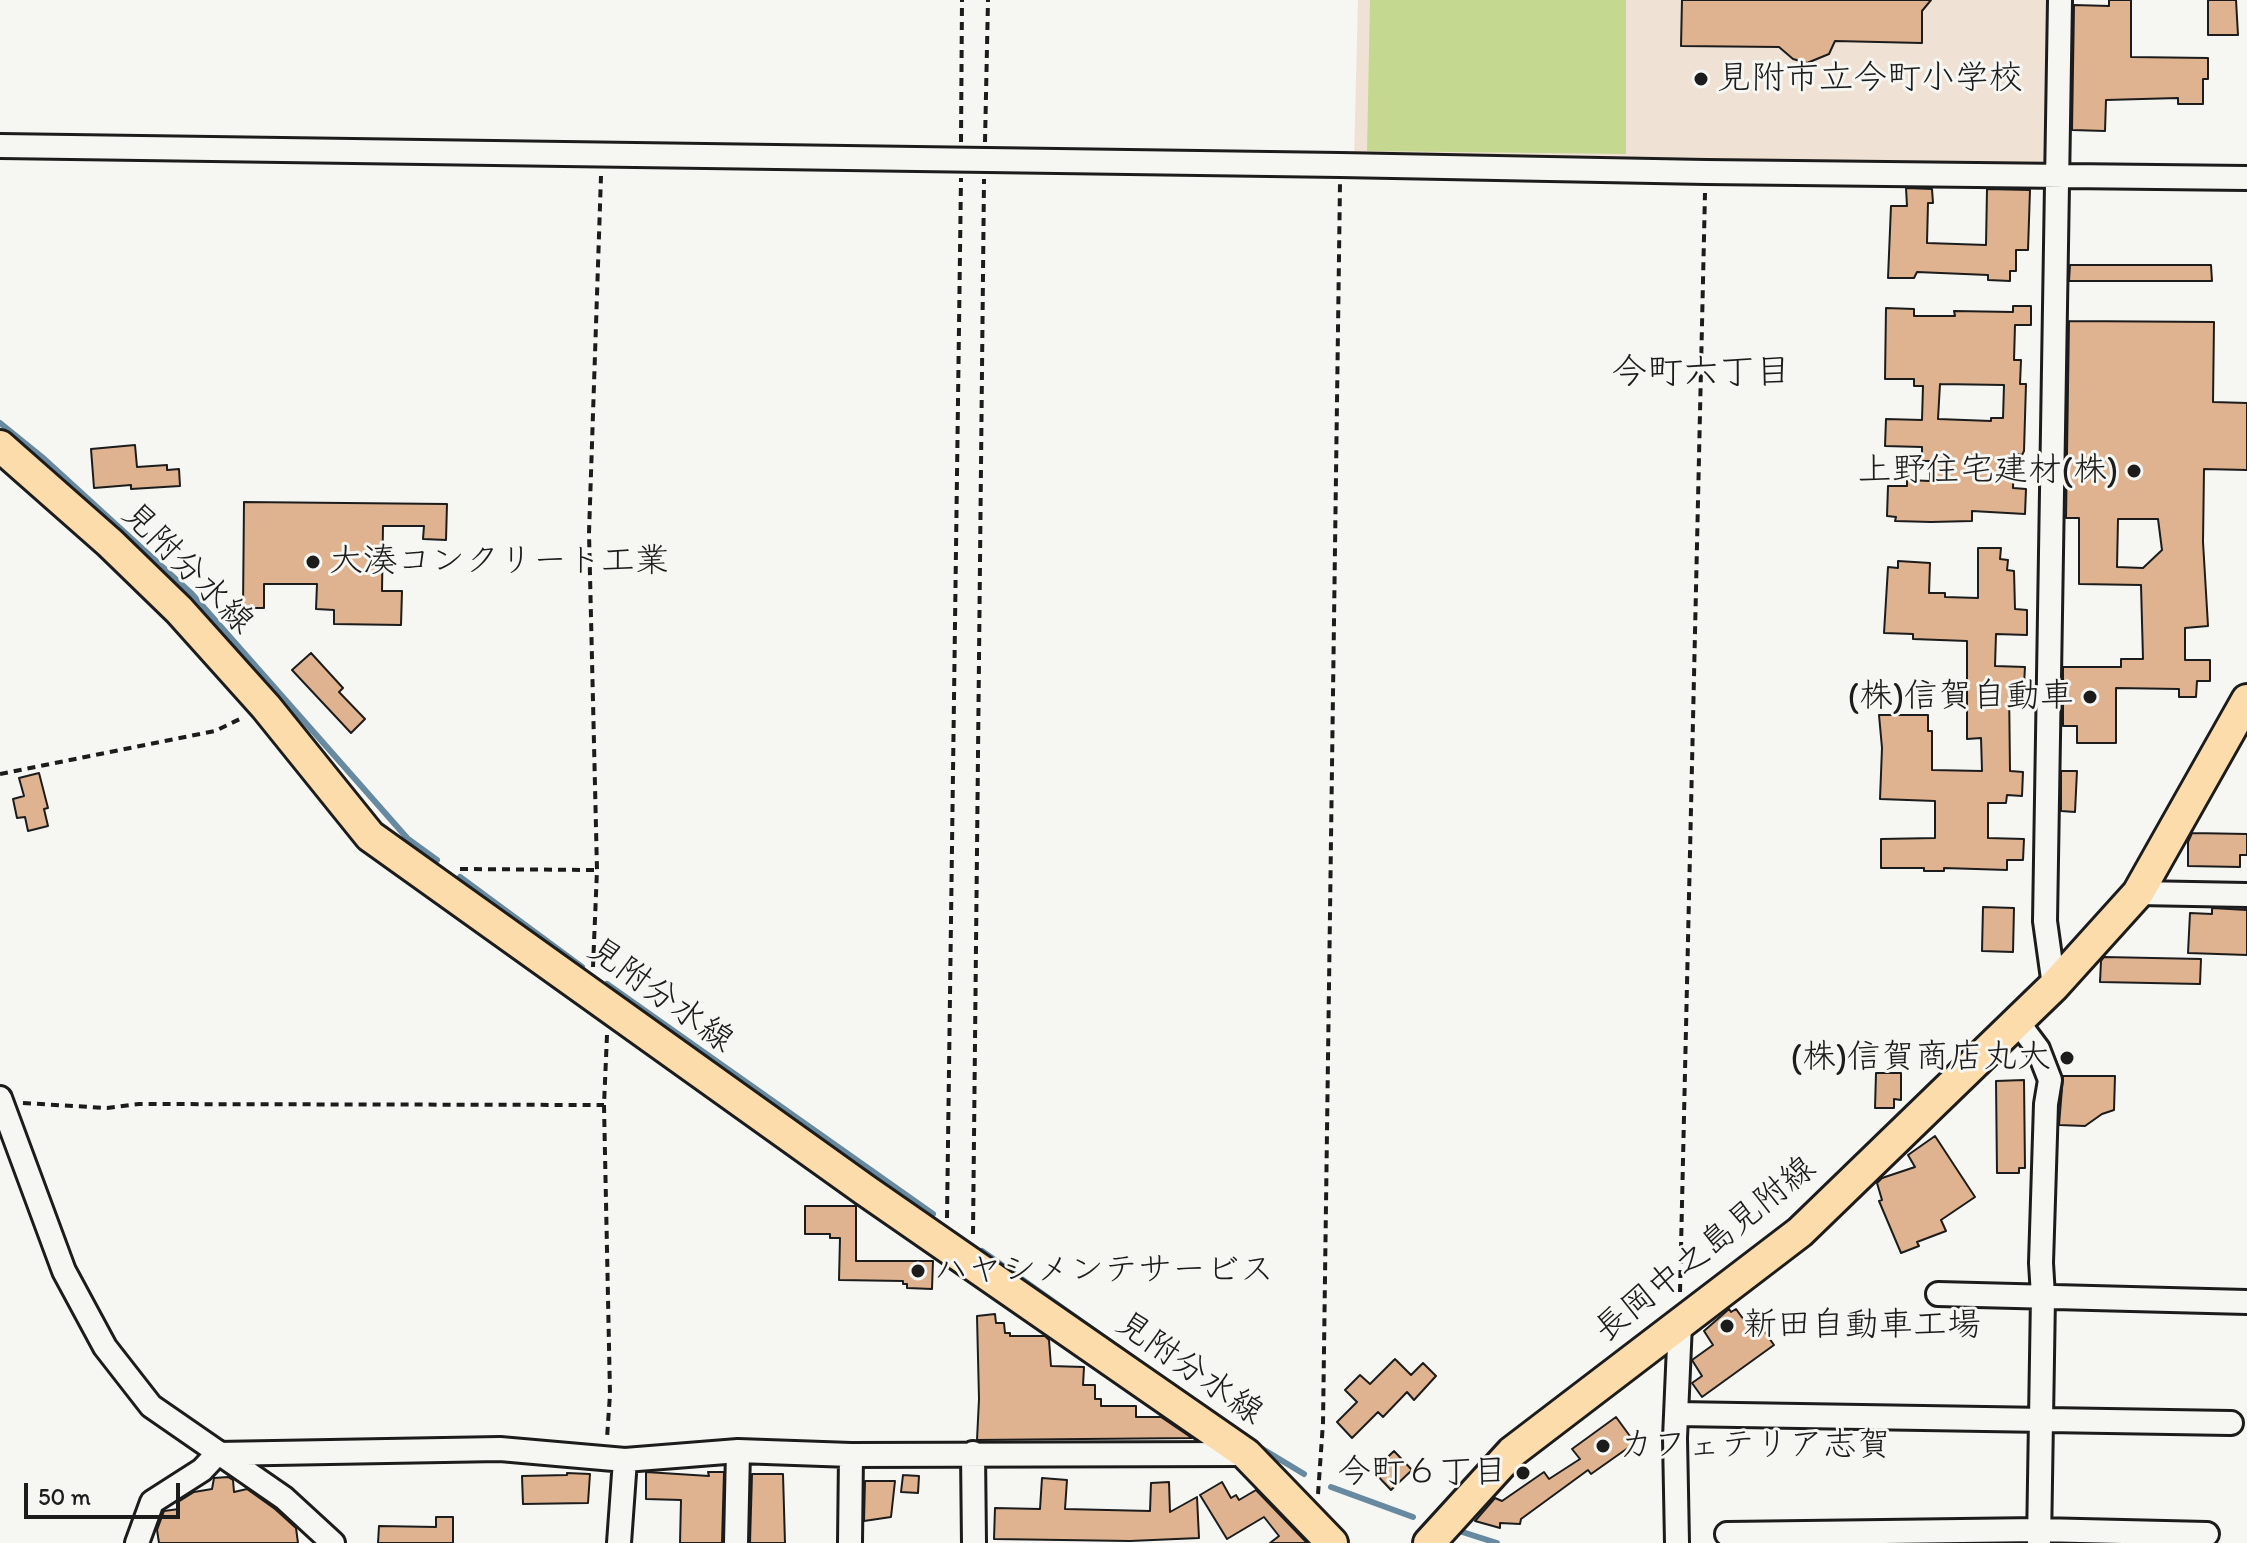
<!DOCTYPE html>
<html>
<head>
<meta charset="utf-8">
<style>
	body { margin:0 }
	#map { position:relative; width:2247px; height:1543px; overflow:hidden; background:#f6f6f2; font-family:Itim,sans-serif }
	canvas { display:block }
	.scale { position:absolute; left:24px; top:1483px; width:156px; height:36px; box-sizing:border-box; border:4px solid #1c1c1c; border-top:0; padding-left:10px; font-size:24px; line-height:28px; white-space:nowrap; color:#1c1c1c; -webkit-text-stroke:6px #f6f6f2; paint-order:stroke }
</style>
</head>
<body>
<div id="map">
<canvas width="2247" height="1543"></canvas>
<div class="scale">50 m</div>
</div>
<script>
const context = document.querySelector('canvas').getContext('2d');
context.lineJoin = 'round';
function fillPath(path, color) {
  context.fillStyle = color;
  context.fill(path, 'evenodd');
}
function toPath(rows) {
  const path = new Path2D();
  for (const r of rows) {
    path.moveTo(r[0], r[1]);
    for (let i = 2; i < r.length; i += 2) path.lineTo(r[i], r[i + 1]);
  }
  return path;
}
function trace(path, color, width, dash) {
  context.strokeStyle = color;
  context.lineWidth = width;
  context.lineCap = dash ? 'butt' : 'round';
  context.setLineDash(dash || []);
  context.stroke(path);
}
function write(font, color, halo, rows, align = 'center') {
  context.font = font + ' Itim,"Klee One",sans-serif';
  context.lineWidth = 6;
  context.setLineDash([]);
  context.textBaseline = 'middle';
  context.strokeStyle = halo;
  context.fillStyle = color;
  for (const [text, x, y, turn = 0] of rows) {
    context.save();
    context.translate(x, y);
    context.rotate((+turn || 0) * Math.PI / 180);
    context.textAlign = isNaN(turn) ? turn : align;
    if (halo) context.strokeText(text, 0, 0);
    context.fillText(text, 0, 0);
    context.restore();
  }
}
const built = toPath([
	[1358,0,2048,0,2045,165,1354,158]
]);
const green = toPath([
	[1370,0,1626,0,1626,154,1367,151]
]);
const stream = toPath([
	[0,423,42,457,192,594,408,839,437,860],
	[460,877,582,967],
	[607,984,933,1214],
	[982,1251,1123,1351],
	[1256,1445,1304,1474],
	[1331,1487,1413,1517],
	[1456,1530,1497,1543]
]);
const building = toPath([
	[1682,0,1931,0,1922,11,1922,43,1835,41,1829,54,1807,63,1793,59,1779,47,1681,46,1682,0],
	[2109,0,2131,0,2131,57,2208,58,2208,79,2203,79,2203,104,2178,104,2178,98,2106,100,2105,131,2072,130,2074,5,2109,6,2109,0],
	[2208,0,2236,0,2238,35,2208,35,2208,0],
	[1906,188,1932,189,1933,203,1928,203,1927,243,1986,245,1987,189,2030,190,2028,250,2016,250,2016,271,2010,271,2010,281,1988,280,1988,275,1917,272,1914,278,1888,278,1891,206,1907,206,1906,188],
	[2070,265,2211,265,2212,281,2069,281,2070,265],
	[2013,306,2031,306,2031,325,2015,325,2014,360,2021,360,2020,384,2026,384,2024,451,2022,455,2014,454,2013,488,2026,489,2025,514,1972,511,1972,521,1931,522,1895,521,1896,517,1887,516,1888,486,1907,486,1907,480,1930,481,1930,461,1922,461,1922,447,1885,446,1886,419,1922,420,1923,386,1914,386,1914,379,1885,379,1886,308,1914,309,1914,316,1955,316,1954,311,2013,312,2013,306],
	[1940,384,2004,385,2003,418,1991,418,1991,421,1938,419,1940,384],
	[2069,321,2214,322,2213,402,2247,403,2247,470,2204,469,2203,542,2208,626,2185,628,2185,660,2210,660,2210,681,2197,681,2196,697,2179,697,2179,689,2116,688,2116,743,2077,743,2077,726,2063,726,2063,667,2121,667,2121,659,2143,659,2141,585,2079,584,2079,518,2066,518,2069,321],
	[2118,519,2158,519,2162,550,2143,568,2117,567,2118,519],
	[135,445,137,467,167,465,167,470,179,469,180,486,131,489,131,485,94,488,91,449,135,445],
	[244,502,447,504,446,540,423,539,424,526,383,526,382,591,402,591,401,625,334,624,334,610,316,609,317,584,264,584,264,608,243,608,244,502],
	[1978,548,2001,548,2000,559,2008,560,2007,570,2014,571,2015,609,2027,610,2027,635,1996,634,1995,666,2025,667,2024,684,2009,684,2010,771,2023,772,2022,796,2007,795,2006,803,1988,803,1988,838,2024,839,2023,860,2007,860,2007,870,1944,868,1944,871,1924,871,1924,868,1881,868,1881,839,1935,838,1935,801,1880,799,1882,748,1879,715,1928,715,1928,731,1932,731,1932,770,1982,771,1981,738,1967,739,1967,641,1913,639,1913,634,1884,633,1888,567,1898,568,1898,561,1930,563,1929,593,1945,593,1945,597,1978,598,1978,548],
	[311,653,343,688,339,692,365,719,351,733,292,670,311,653],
	[2061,771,2077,771,2075,812,2061,811,2061,771],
	[39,773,48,808,44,809,48,826,28,831,25,817,17,818,13,799,24,796,19,778,39,773],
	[2192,833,2247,834,2247,855,2240,855,2240,867,2188,866,2188,842,2192,833],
	[1983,907,2014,908,2013,952,1982,951,1983,907],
	[2212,908,2247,910,2247,955,2188,953,2190,913,2212,914,2212,908],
	[2104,957,2201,959,2200,984,2100,982,2101,961,2104,957],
	[1876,1073,1901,1073,1901,1100,1894,1099,1894,1108,1875,1108,1876,1073],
	[2063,1076,2115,1076,2114,1110,2102,1114,2085,1126,2059,1125,2063,1076],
	[2024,1080,2025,1168,2019,1168,2019,1173,1997,1173,1996,1081,2024,1080],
	[1935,1136,1975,1197,1941,1220,1946,1231,1917,1242,1919,1246,1901,1253,1879,1201,1882,1200,1877,1183,1882,1178,1915,1167,1908,1155,1935,1136],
	[805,1206,856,1206,856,1261,933,1261,932,1289,907,1288,907,1284,903,1284,903,1281,839,1280,840,1238,830,1238,830,1234,805,1234,805,1206],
	[1729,1309,1731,1312,1736,1309,1749,1327,1757,1321,1774,1345,1702,1397,1692,1383,1702,1376,1692,1360,1713,1345,1704,1331,1729,1309],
	[995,1314,996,1323,1004,1323,1005,1333,1010,1333,1010,1336,1045,1336,1049,1340,1051,1366,1084,1367,1083,1385,1095,1385,1095,1399,1101,1399,1101,1406,1136,1406,1136,1417,1161,1417,1192,1438,977,1440,979,1399,977,1316,995,1314],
	[1395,1359,1411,1375,1423,1363,1436,1376,1414,1400,1407,1392,1383,1417,1378,1412,1352,1438,1337,1422,1357,1402,1345,1390,1360,1375,1370,1384,1395,1359],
	[1616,1417,1635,1443,1591,1474,1588,1470,1521,1519,1520,1524,1500,1523,1500,1528,1475,1521,1495,1498,1502,1501,1544,1472,1549,1479,1580,1459,1572,1449,1616,1417],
	[1394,1451,1412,1470,1391,1490,1373,1471,1394,1451],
	[646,1472,709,1476,708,1472,724,1472,722,1543,680,1543,681,1500,646,1499,646,1472],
	[567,1473,590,1474,588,1503,523,1504,522,1476,567,1475,567,1473],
	[752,1474,783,1474,785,1543,750,1543,752,1474],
	[903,1475,919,1476,918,1493,901,1492,903,1475],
	[228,1477,233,1480,234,1492,247,1489,275,1509,296,1528,298,1543,159,1543,157,1530,164,1511,179,1509,178,1502,194,1492,212,1489,214,1478,228,1477],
	[1042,1478,1067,1480,1065,1509,1150,1511,1151,1483,1169,1482,1170,1512,1197,1497,1199,1538,1130,1541,994,1539,995,1508,1040,1509,1042,1478],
	[865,1481,895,1481,891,1517,864,1521,865,1481],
	[1222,1482,1231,1498,1236,1495,1239,1500,1256,1490,1307,1543,1270,1543,1279,1536,1264,1517,1227,1539,1200,1495,1222,1482],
	[436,1517,453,1517,453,1543,378,1543,379,1526,436,1527,436,1517]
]);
const path = toPath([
	[961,142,962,0],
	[985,142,988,0],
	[0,774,215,731,242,718],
	[460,869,597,870],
	[593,967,597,870,589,533,601,176],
	[607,1035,604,1105,610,1394,607,1438],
	[23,1103,107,1108,139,1104,604,1105],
	[947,1218,961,178],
	[973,1234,984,179],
	[1680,1292,1705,193],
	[1318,1494,1323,1423,1340,183]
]);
const minor = toPath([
	[0,146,1340,165,1706,172,2247,178],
	[2138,893,2247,895],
	[2054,986,2045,921,2060,0],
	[2017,1021,2038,1049,2050,1080,2046,1104,2041,1263,2043,1296,2039,1543],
	[0,1098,64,1271,105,1347,151,1406,284,1498,333,1543],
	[1938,1294,2247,1302],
	[1677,1414,2231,1423],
	[973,1453,974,1543],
	[1727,1534,2039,1530,2207,1534],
	[137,1543,152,1502,202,1470,217,1454,500,1449,625,1460,738,1451,851,1455,1246,1454],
	[619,1543,625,1460],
	[736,1543,738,1451],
	[850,1543,851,1455],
	[1677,1543,1675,1438,1680,1323]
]);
const major = toPath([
	[0,446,110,543,179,610,266,707,370,836,865,1190,1246,1454,1332,1543],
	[1429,1543,1512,1452,1800,1232,2054,986,2138,893,2247,700]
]);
const markers = [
	[1701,79,8,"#1c1c1c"],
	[2134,471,8,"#1c1c1c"],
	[313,562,8,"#1c1c1c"],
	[2090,697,8,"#1c1c1c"],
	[2067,1058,8,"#1c1c1c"],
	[918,1271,8,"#1c1c1c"],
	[1727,1326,8,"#1c1c1c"],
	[1603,1446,8,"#1c1c1c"],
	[1523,1473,8,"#1c1c1c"]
];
const poiNames = [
	["見附市立今町小学校",1717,79],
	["上野住宅建材(株)",2118,471,"right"],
	["大湊コンクリート工業",329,562],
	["(株)信賀自動車",2074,697,"right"],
	["(株)信賀商店丸大",2051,1058,"right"],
	["ハヤシメンテサービス",934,1271],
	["新田自動車工場",1743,1326],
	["カフェテリア志賀",1619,1446],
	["今町６丁目",1507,1473,"right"]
];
const streetNames = [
	["見附分水線",187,569,45],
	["見附分水線",660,996,36],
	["長岡中之島見附線",1706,1250,-39],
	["見附分水線",1189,1369,35]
];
const neighbourhoodNames = [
	["今町六丁目",1701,374]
];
fillPath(built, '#efe2d5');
fillPath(green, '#c4d98f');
trace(stream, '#678aa1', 6);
fillPath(building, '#dfb390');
trace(building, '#1c1c1c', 2);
trace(minor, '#1c1c1c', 28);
trace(major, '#1c1c1c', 36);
trace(path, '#1c1c1c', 4, [8, 6]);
trace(minor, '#f6f6f2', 22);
trace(major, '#fddcac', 30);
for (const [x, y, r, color] of markers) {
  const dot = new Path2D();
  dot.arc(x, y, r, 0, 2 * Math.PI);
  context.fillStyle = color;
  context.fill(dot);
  trace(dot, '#f6f6f2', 3);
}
write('34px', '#1c1c1c', '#f6f6f2', poiNames, 'left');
write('34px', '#1c1c1c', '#f6f6f2', streetNames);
write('36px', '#1c1c1c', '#f6f6f2', neighbourhoodNames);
</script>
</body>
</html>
